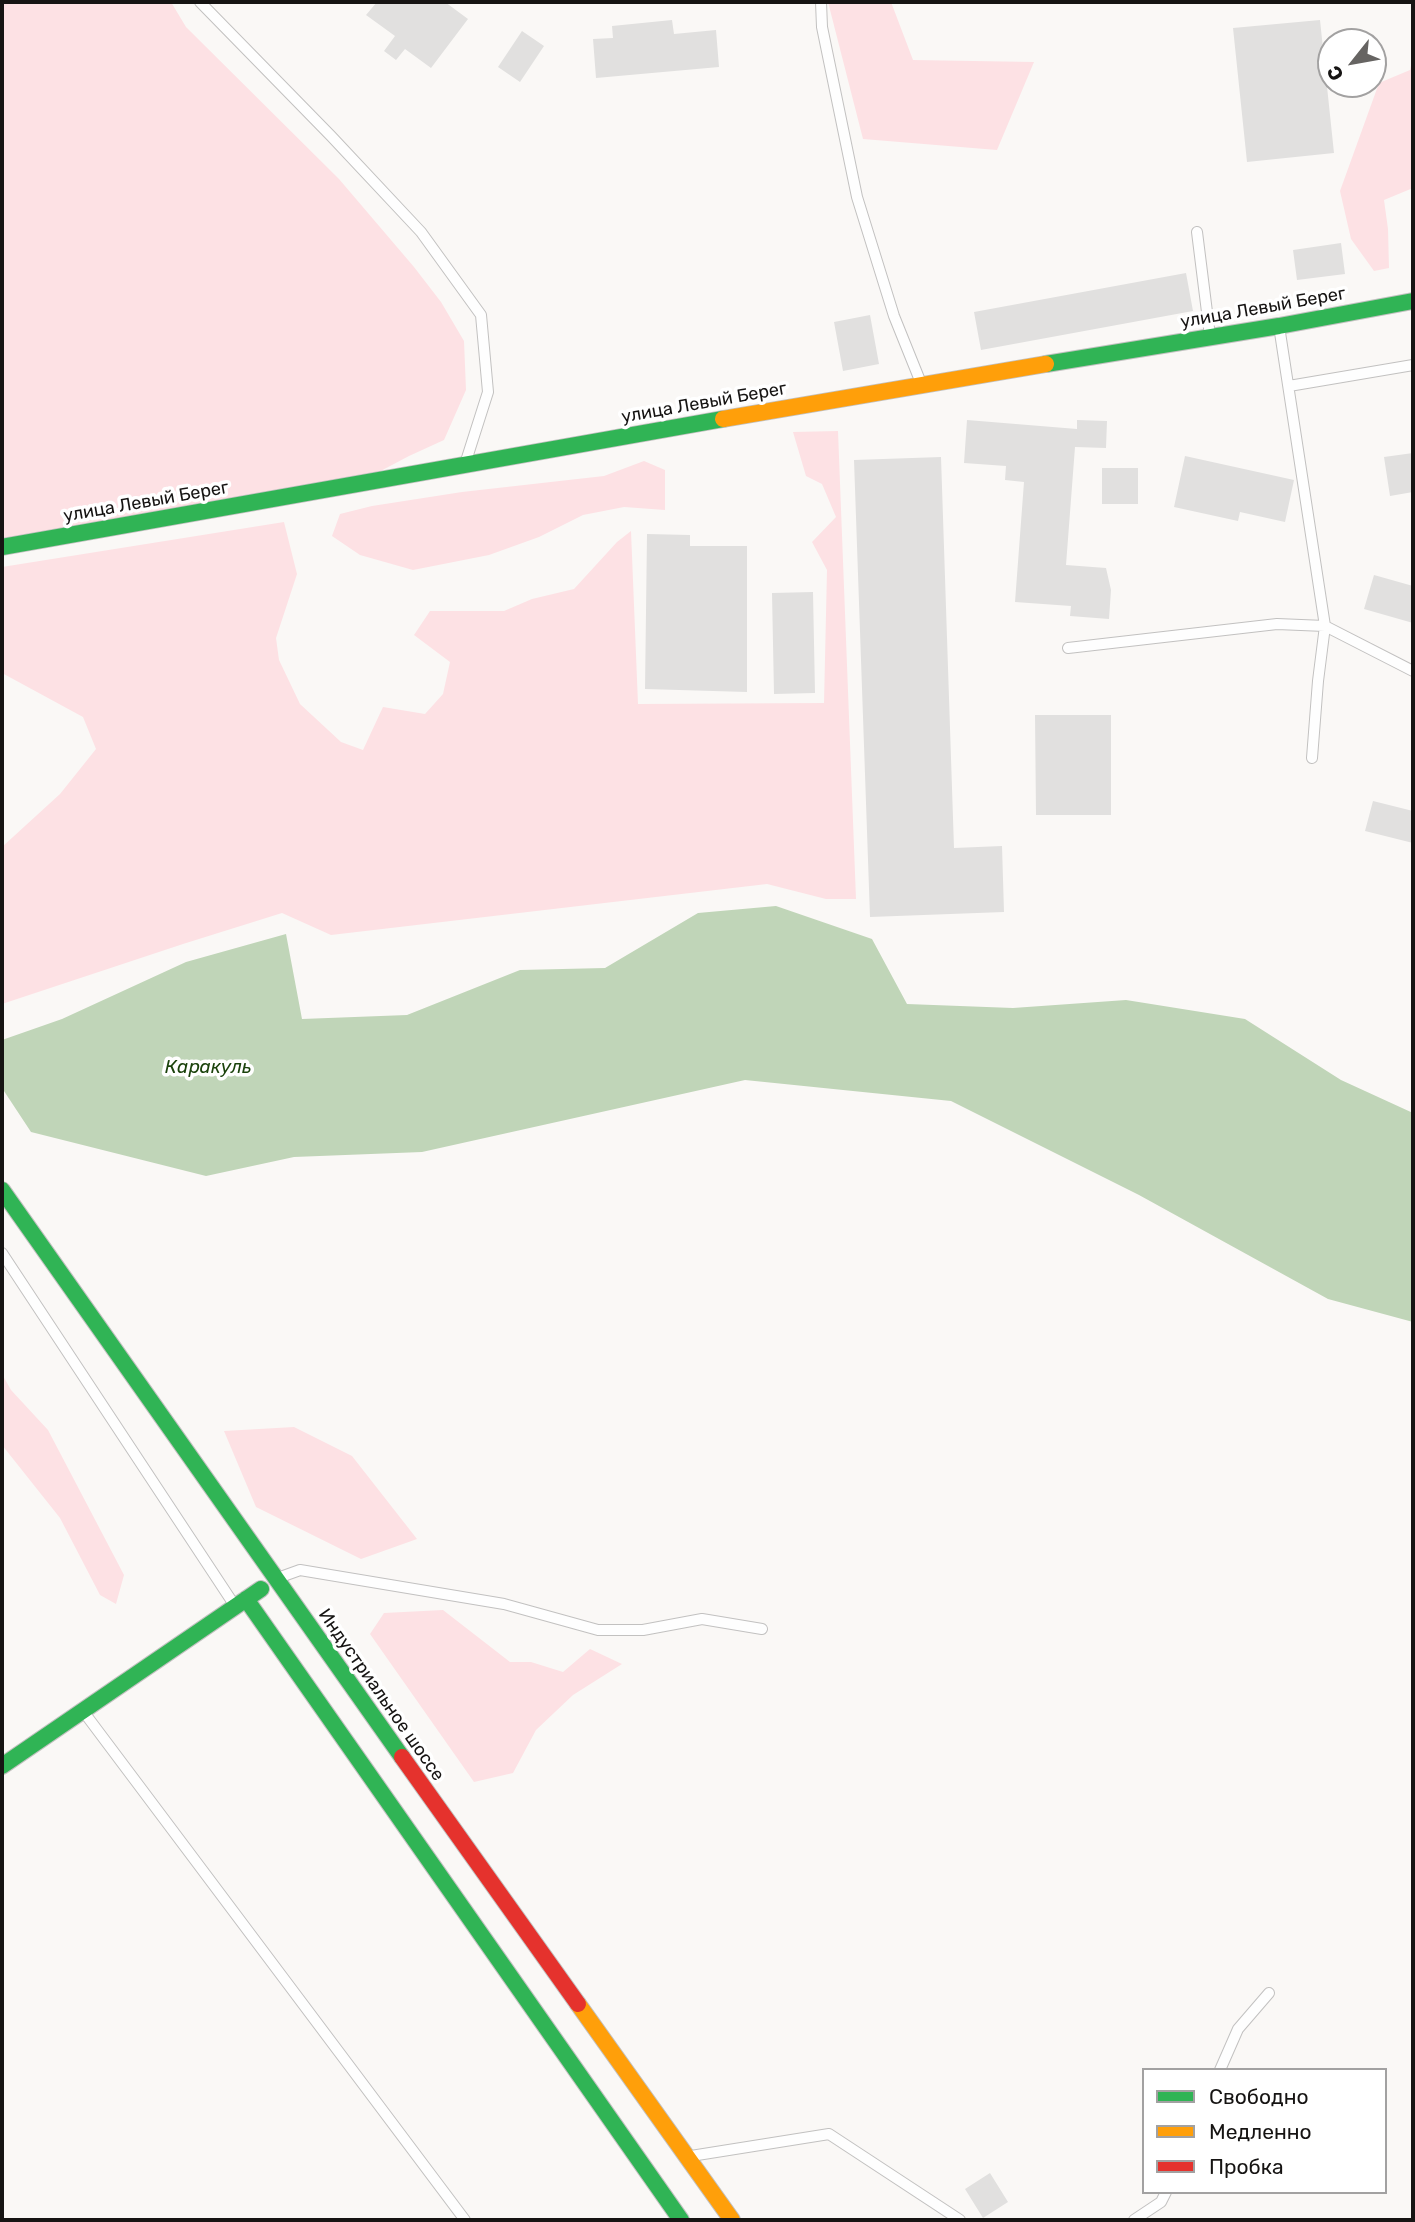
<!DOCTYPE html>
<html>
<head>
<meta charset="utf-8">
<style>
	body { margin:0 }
	#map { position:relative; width:1415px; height:2222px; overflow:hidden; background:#faf8f6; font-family:Rubik,sans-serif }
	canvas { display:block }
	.frame { position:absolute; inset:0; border:4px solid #161413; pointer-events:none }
	.legend { position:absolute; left:1142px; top:2068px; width:245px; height:126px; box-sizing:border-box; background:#fff; border:2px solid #a2a1a1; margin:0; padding:9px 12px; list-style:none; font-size:21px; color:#161413 }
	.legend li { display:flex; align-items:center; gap:14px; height:35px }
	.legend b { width:35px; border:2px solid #a2a1a1 }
	.north { position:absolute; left:1317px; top:28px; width:70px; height:70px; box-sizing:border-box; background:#fff; border:2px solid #a2a1a1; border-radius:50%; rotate:239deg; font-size:19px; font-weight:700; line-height:28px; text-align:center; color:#161413 }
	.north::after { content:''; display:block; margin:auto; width:24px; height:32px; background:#666462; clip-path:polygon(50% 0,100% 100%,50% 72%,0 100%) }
</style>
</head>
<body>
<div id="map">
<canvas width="1415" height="2222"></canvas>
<div class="frame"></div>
<ul class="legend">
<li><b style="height:9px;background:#30b455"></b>Свободно</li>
<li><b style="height:9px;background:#ff9f0a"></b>Медленно</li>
<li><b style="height:9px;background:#e5322d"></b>Пробка</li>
</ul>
<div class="north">С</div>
</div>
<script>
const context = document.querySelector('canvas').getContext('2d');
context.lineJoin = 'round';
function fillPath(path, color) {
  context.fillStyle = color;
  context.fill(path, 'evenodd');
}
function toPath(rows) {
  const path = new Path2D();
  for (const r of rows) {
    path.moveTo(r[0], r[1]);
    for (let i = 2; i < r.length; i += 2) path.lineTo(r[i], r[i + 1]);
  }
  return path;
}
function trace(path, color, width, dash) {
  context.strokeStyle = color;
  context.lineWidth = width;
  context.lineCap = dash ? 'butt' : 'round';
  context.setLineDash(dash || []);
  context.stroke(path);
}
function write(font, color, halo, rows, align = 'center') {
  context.font = font + ' Rubik,sans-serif';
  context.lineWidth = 7;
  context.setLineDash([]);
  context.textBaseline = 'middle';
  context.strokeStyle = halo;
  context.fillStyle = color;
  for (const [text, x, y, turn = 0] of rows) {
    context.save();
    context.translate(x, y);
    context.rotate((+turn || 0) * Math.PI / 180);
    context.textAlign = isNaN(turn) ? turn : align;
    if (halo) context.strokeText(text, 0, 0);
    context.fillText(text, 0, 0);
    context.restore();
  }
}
const green = toPath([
	[2,2,171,2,186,27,339,179,414,267,441,302,464,341,466,390,444,440,409,456,356,484,2,540],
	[828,2,891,2,913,60,1034,62,997,150,863,139],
	[1413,57,1413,188,1384,200,1388,229,1389,268,1374,271,1351,239,1340,191,1379,83,1410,70],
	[838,431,856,899,826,899,767,884,331,935,282,913,183,944,2,1004,2,847,60,794,96,749,83,717,2,673,2,567,284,522,297,574,276,638,279,660,300,704,341,742,363,750,383,707,425,714,443,694,450,662,414,635,430,611,504,611,532,599,574,589,617,542,631,531,638,704,824,703,827,570,812,542,836,517,822,484,806,476,793,432],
	[644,461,665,470,665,510,624,507,583,515,539,537,489,555,413,570,360,555,332,536,340,514,372,506,462,492,604,476],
	[2,1374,11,1390,48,1430,124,1575,116,1604,100,1595,60,1518,2,1445],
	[294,1427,352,1456,417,1539,361,1559,256,1507,224,1431],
	[443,1610,510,1662,531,1662,563,1672,590,1649,622,1664,573,1695,536,1730,513,1773,474,1782,370,1634,384,1613]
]);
const water = toPath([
	[776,906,872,939,907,1004,1013,1008,1126,1000,1245,1019,1341,1080,1413,1113,1413,1322,1328,1299,1139,1195,951,1101,745,1080,422,1152,294,1157,206,1176,31,1132,2,1088,2,1040,62,1019,186,962,286,934,302,1019,407,1015,520,970,605,968,698,913]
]);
const building = toPath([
	[377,2,445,2,468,19,431,68,405,49,396,60,384,51,395,36,366,15],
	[672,20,674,34,716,30,719,67,596,78,593,39,613,38,612,26],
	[1320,20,1334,153,1247,162,1233,28],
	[522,31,544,46,520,82,498,67],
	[1341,243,1345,274,1297,280,1293,250],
	[1186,273,1193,311,981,350,974,312],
	[870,315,879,364,843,371,834,322],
	[967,420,1077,429,1077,420,1107,421,1106,448,1075,447,1066,565,1106,568,1111,590,1109,619,1070,616,1071,606,1015,602,1024,482,1005,480,1006,466,964,463],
	[1413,453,1413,492,1390,496,1384,457],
	[1185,456,1294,480,1285,522,1240,512,1238,521,1174,507],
	[941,457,954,848,1002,846,1004,912,870,917,854,460],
	[1102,468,1138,468,1138,504,1102,504],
	[647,534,690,535,690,546,747,546,747,692,645,689],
	[1374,575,1413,586,1413,623,1364,609],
	[813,592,815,693,774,694,772,593],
	[1035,715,1111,715,1111,815,1036,815],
	[1373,801,1413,811,1413,843,1365,831],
	[990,2173,1008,2202,983,2218,965,2189]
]);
const lane = toPath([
	[200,2,331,136,421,232,481,315,488,392,466,461],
	[821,2,822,27,857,197,894,316,921,383],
	[1197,232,1210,336],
	[1279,326,1325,626,1318,681,1312,758],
	[1289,386,1413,365],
	[1068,648,1277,624,1325,626,1413,671],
	[2,1253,235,1606],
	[275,1579,300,1570,504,1604,598,1630,643,1630,702,1619,762,1629],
	[83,1711,465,2220],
	[1220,2070,1238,2029,1269,1993],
	[691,2156,829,2134,960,2220],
	[1134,2220,1161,2202,1166,2192]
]);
const fast = toPath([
	[1046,364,1279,326,1413,301],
	[2,547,723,419],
	[2,1190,402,1757],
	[246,1599,681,2220],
	[2,1766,261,1589]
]);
const slow = toPath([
	[723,419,1046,364],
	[578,2004,732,2220]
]);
const jam = toPath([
	[402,1757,578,2004]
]);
const streetNames = [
	["улица Левый Берег",1263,308,-10],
	["улица Левый Берег",704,403,-10],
	["улица Левый Берег",146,502,-10],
	["Индустриальное шоссе",381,1695,55]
];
const waterNames = [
	["Каракуль",208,1068]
];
fillPath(green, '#fde1e4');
fillPath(water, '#c0d5b8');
fillPath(building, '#e1e0df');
trace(lane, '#c2c1c0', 12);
trace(fast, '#c2c1c0', 18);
trace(slow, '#c2c1c0', 18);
trace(jam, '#c2c1c0', 18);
trace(lane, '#fefefe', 10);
trace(fast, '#30b455', 16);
trace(slow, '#ff9f0a', 16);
trace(jam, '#e5322d', 16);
write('18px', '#161413', '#fff', streetNames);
write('italic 19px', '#1b430c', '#fff', waterNames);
</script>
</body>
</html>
